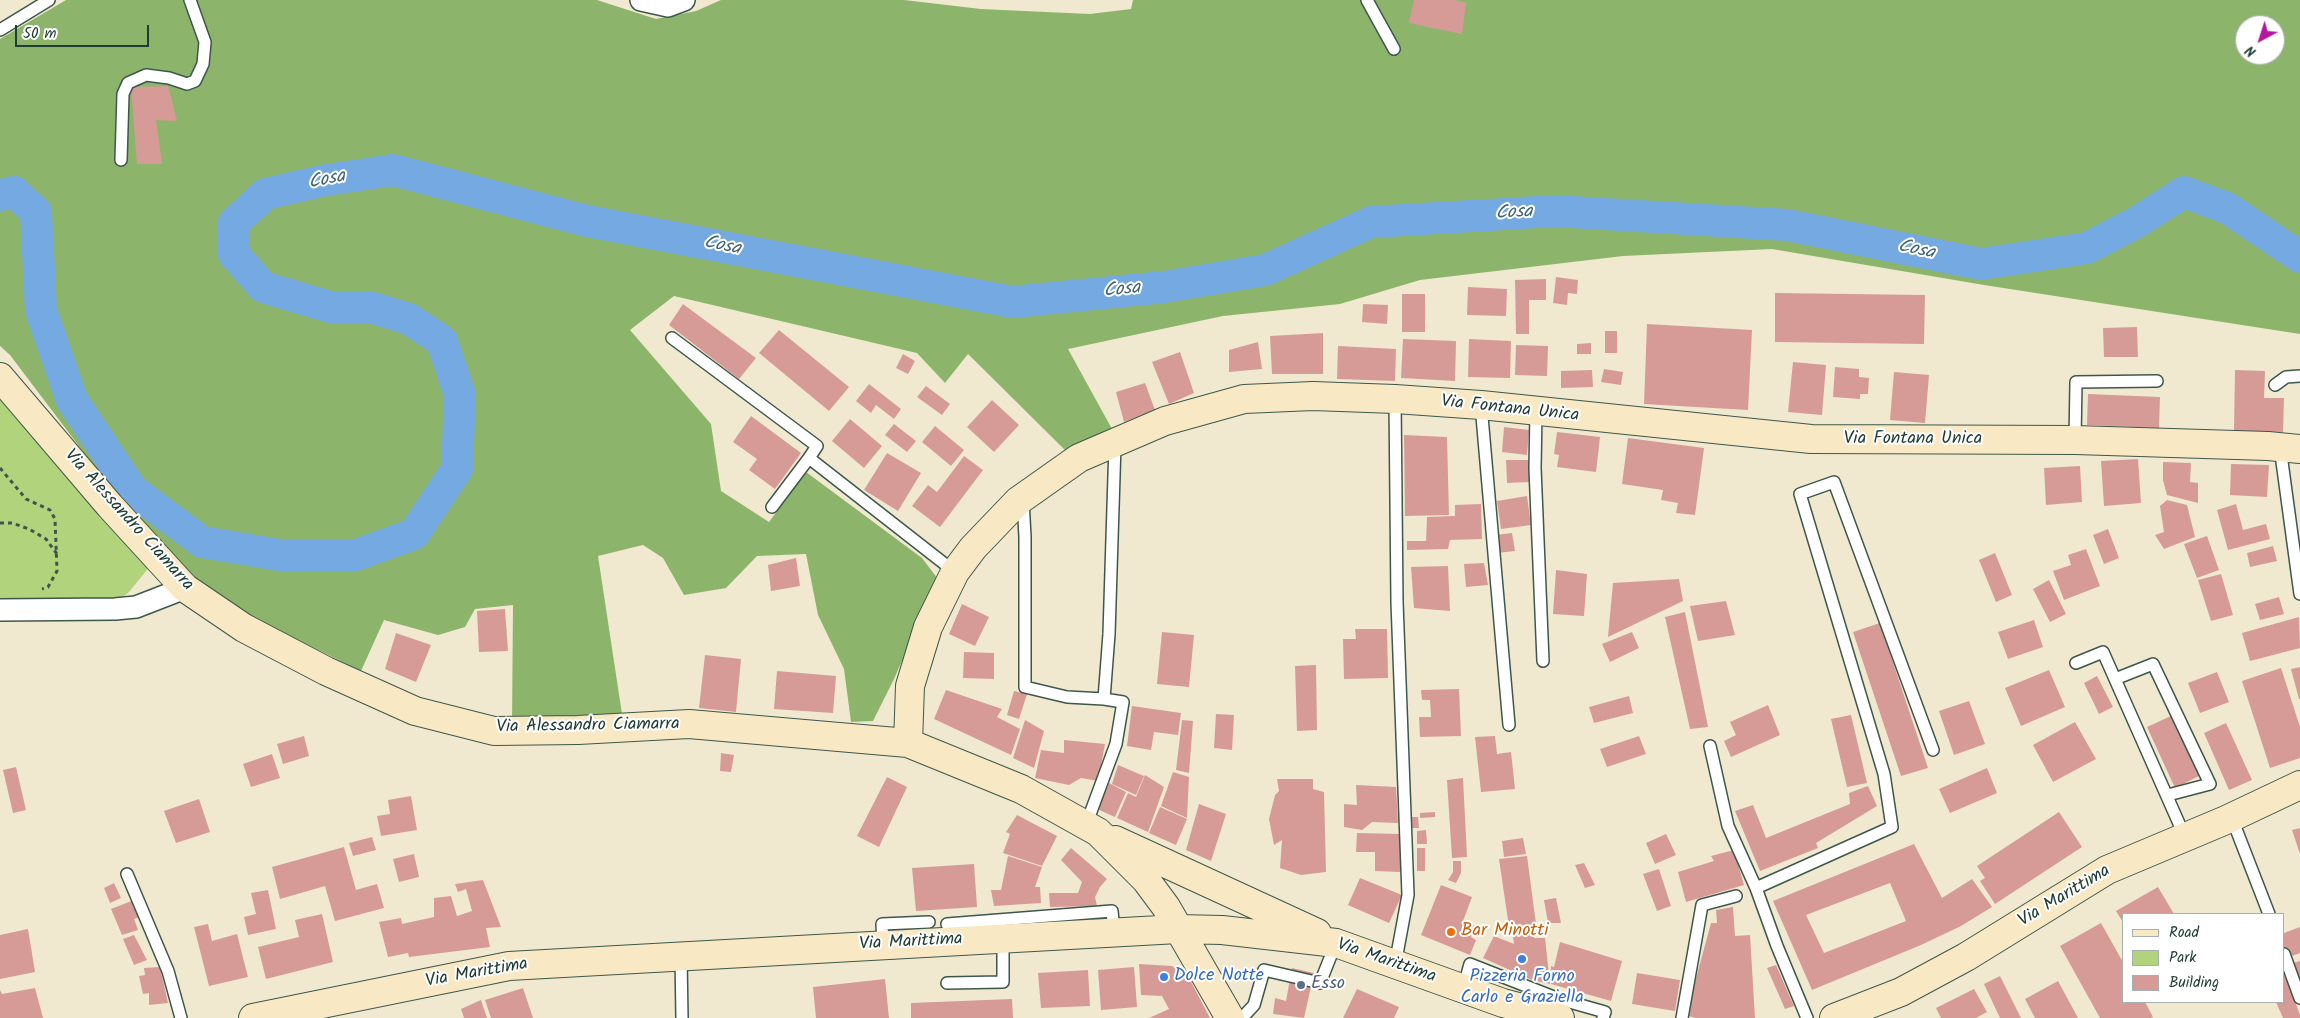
<!DOCTYPE html>
<html>
<head>
<meta charset="utf-8">
<style>
	body { margin:0 }
	#map { position:relative; width:2300px; height:1018px; overflow:hidden; background:#f0e9d0; font-family:Kalam,sans-serif }
	canvas { display:block }
	.legend { position:absolute; left:2122px; top:913px; width:162px; height:90px; box-sizing:border-box; background:#fff; border:1px solid #a5b1ae; margin:0; padding:6px 9px; list-style:none; font-size:15px; color:#1f3d34 }
	.legend li { display:flex; align-items:center; gap:10px; height:25px }
	.legend b { width:25px; border:1px solid #a5b1ae }
	.north { position:absolute; left:2235px; top:15px; width:50px; height:50px; box-sizing:border-box; background:#fff; border:1px solid #a5b1ae; border-radius:50%; rotate:220deg; font-size:14px; font-weight:700; line-height:20px; text-align:center; color:#1f3d34 }
	.north::after { content:''; display:block; margin:auto; width:18px; height:22px; background:#b5179e; clip-path:polygon(50% 0,100% 100%,50% 72%,0 100%) }
	.scale { position:absolute; left:15px; top:25px; width:134px; height:22px; box-sizing:border-box; border:2px solid #1f3d34; border-top:0; padding-left:6px; font-size:15px; line-height:18px; white-space:nowrap; color:#1f3d34; -webkit-text-stroke:4px #fff; paint-order:stroke }
</style>
</head>
<body>
<div id="map">
<canvas width="2300" height="1018"></canvas>
<ul class="legend">
<li><b style="height:6px;background:#f8e8c3"></b>Road</li>
<li><b style="height:14px;background:#b1d37b"></b>Park</li>
<li><b style="height:14px;background:#d79b97"></b>Building</li>
</ul>
<div class="north">N</div>
<div class="scale">50 m</div>
</div>
<script>
const context = document.querySelector('canvas').getContext('2d');
context.lineJoin = 'round';
function fillPath(path, color) {
  context.fillStyle = color;
  context.fill(path, 'evenodd');
}
function toPath(rows) {
  const path = new Path2D();
  for (const r of rows) {
    path.moveTo(r[0], r[1]);
    for (let i = 2; i < r.length; i += 2) path.lineTo(r[i], r[i + 1]);
  }
  return path;
}
function trace(path, color, width, dash) {
  context.strokeStyle = color;
  context.lineWidth = width;
  context.lineCap = dash ? 'butt' : 'round';
  context.setLineDash(dash || []);
  context.stroke(path);
}
function write(font, color, halo, rows, align = 'center') {
  context.font = font + ' Kalam,sans-serif';
  context.lineWidth = 4;
  context.setLineDash([]);
  context.textBaseline = 'middle';
  context.strokeStyle = halo;
  context.fillStyle = color;
  for (const [text, x, y, turn = 0] of rows) {
    context.save();
    context.translate(x, y);
    context.rotate((+turn || 0) * Math.PI / 180);
    context.textAlign = isNaN(turn) ? turn : align;
    if (halo) context.strokeText(text, 0, 0);
    context.fillText(text, 0, 0);
    context.restore();
  }
}
const green = toPath([
	[0,397,151,565,129,592,114,604,0,602]
]);
const forest = toPath([
	[66,0,597,0,656,19,696,11,721,0,904,0,981,9,1090,14,1131,9,1133,0,2300,0,2300,334,1984,285,1772,249,1623,256,1420,280,1340,304,1223,316,1068,349,1112,429,1068,453,968,354,945,383,917,353,674,296,630,330,711,424,721,491,769,522,806,472,922,558,938,579,894,679,873,721,851,722,844,669,818,615,806,554,757,556,726,588,684,595,663,558,643,545,598,556,622,714,512,722,513,605,475,609,465,627,438,635,384,620,361,671,205,594,128,511,10,355,0,346,0,39],
	[2245,25,2275,25,2275,55,2245,55]
]);
const river = toPath([
	[0,195,14,192,36,212,41,310,72,400,132,490,202,542,285,556,353,556,414,534,457,469,460,395,442,341,409,319,373,308,330,307,263,287,234,254,234,223,265,194,326,180,393,170,587,221,1012,302,1164,287,1265,270,1371,222,1555,211,1787,225,1981,264,2087,248,2137,222,2184,192,2227,208,2300,257]
]);
const building = toPath([
	[1414,0,1455,0,1466,3,1462,34,1409,23],
	[168,86,177,121,156,120,162,164,137,164,131,87],
	[1556,277,1578,280,1577,294,1568,293,1567,305,1553,303],
	[1546,279,1546,300,1529,300,1529,334,1516,334,1515,280],
	[1468,287,1507,289,1506,316,1467,315],
	[1775,293,1925,295,1924,344,1775,342],
	[1402,294,1425,294,1425,332,1402,332],
	[683,304,756,358,739,379,669,325],
	[1363,304,1388,305,1387,324,1362,322],
	[1647,324,1752,330,1748,410,1644,404],
	[2137,327,2138,357,2104,357,2103,328],
	[779,330,849,387,829,411,759,353],
	[1605,331,1617,331,1617,353,1605,353],
	[1323,333,1323,374,1272,374,1270,336],
	[1403,339,1456,341,1455,381,1401,378],
	[1469,339,1511,341,1510,378,1468,377],
	[1258,342,1262,369,1229,372,1229,350],
	[1591,343,1591,354,1577,354,1577,344],
	[1516,345,1548,346,1547,376,1515,375],
	[1338,346,1396,349,1395,381,1337,379],
	[1180,352,1194,393,1169,404,1152,362],
	[903,354,915,361,908,374,896,368],
	[1793,362,1826,365,1822,415,1788,412],
	[1835,367,1859,369,1859,377,1869,378,1868,394,1860,394,1860,399,1833,397],
	[1604,369,1623,372,1621,385,1601,382],
	[1592,370,1593,387,1561,388,1561,371],
	[2235,370,2265,371,2264,398,2284,398,2283,432,2234,431],
	[1894,372,1929,375,1925,423,1890,420],
	[1145,383,1155,410,1124,422,1116,392],
	[869,384,901,409,894,419,876,405,871,413,856,401],
	[926,386,950,404,942,415,917,397],
	[2088,394,2160,397,2159,428,2087,425],
	[992,400,1019,425,994,452,967,427],
	[751,416,801,453,775,489,749,470,757,459,733,442],
	[850,419,882,446,864,468,832,441],
	[894,424,916,441,907,452,885,435],
	[935,426,964,450,951,466,922,442],
	[1504,427,1529,430,1527,455,1502,452],
	[1557,432,1600,437,1596,472,1557,467,1559,455,1554,454],
	[1404,435,1447,437,1449,515,1405,516],
	[1628,438,1704,448,1695,515,1676,513,1678,503,1661,500,1663,490,1622,484],
	[887,453,921,473,898,511,864,490],
	[964,456,983,470,940,527,912,506,928,485,937,492],
	[2138,459,2141,503,2104,506,2101,461],
	[1506,460,1529,460,1530,482,1507,483],
	[2163,462,2191,463,2190,482,2198,483,2198,503,2167,495,2163,480],
	[2231,464,2269,465,2267,497,2230,495],
	[2080,466,2082,502,2046,505,2044,468],
	[1527,496,1531,525,1501,529,1497,501],
	[2167,500,2187,505,2195,537,2164,549,2155,535,2164,532,2160,506],
	[1481,504,1482,539,1450,540,1448,549,1407,550,1407,541,1426,541,1427,517,1455,516,1455,505],
	[2236,504,2243,530,2266,524,2270,539,2228,550,2217,510],
	[2108,529,2119,558,2104,564,2093,535],
	[1512,533,1515,551,1497,553,1495,535],
	[2207,536,2219,570,2197,578,2184,544],
	[2273,546,2277,561,2250,567,2247,553],
	[2086,549,2100,586,2064,600,2053,571,2071,565,2068,555],
	[1995,553,2012,595,1996,602,1979,560],
	[796,558,800,586,771,591,768,565],
	[1484,563,1488,585,1466,587,1464,564],
	[1448,566,1450,611,1414,608,1411,567],
	[1556,570,1587,574,1584,616,1553,614],
	[2221,574,2233,615,2211,621,2198,580],
	[1679,579,1683,601,1608,637,1613,583],
	[2049,580,2066,614,2050,622,2033,589],
	[2279,597,2284,614,2260,620,2255,604],
	[1726,601,1735,635,1698,641,1690,606],
	[962,604,989,617,975,646,949,634],
	[505,609,508,651,479,652,477,611],
	[1685,612,1708,727,1690,729,1665,617],
	[2299,617,2300,648,2250,661,2242,633],
	[2034,620,2043,647,2008,659,1998,632],
	[1880,623,1928,768,1901,776,1853,632],
	[1355,629,1387,629,1388,678,1344,679,1343,639,1356,639],
	[1162,632,1194,635,1189,687,1157,684],
	[1632,632,1639,648,1610,662,1602,644],
	[396,633,431,645,416,682,385,669],
	[964,652,994,653,994,679,963,678],
	[705,655,741,659,736,712,699,708],
	[1316,665,1317,730,1297,731,1295,666],
	[2300,667,2300,699,2299,699,2291,669],
	[2281,668,2300,727,2300,758,2270,768,2242,681],
	[2049,670,2065,707,2021,726,2005,688],
	[777,671,836,676,833,713,774,709],
	[2217,672,2229,702,2200,713,2188,683],
	[2097,676,2113,707,2099,714,2084,683],
	[1459,689,1461,736,1420,737,1419,717,1431,717,1430,700,1422,700,1421,690],
	[946,690,1002,709,997,717,1020,729,1011,755,934,719],
	[1014,691,1027,694,1019,719,1007,715],
	[1629,696,1633,713,1594,723,1589,707],
	[1969,701,1985,744,1954,755,1939,711],
	[1768,705,1780,735,1731,757,1724,741,1736,735,1730,722],
	[1132,706,1181,713,1178,735,1154,732,1151,750,1127,746],
	[1216,714,1234,715,1232,750,1214,748],
	[1851,715,1867,783,1847,787,1831,719],
	[2173,715,2201,775,2175,788,2147,727],
	[1025,720,1044,731,1034,768,1013,758],
	[1182,720,1193,721,1189,773,1176,770],
	[2075,722,2096,759,2053,782,2033,745],
	[2226,723,2252,780,2229,790,2204,733],
	[304,736,309,756,283,764,277,744],
	[1495,736,1497,754,1511,752,1515,789,1481,792,1475,737],
	[1639,736,1646,754,1607,767,1600,749],
	[1064,740,1105,744,1098,781,1081,778,1069,785,1035,778,1041,750,1064,753],
	[721,753,734,755,731,772,720,771],
	[272,754,280,778,251,787,243,764],
	[1118,765,1144,776,1136,795,1112,784],
	[16,767,26,810,13,813,3,770],
	[1987,768,1997,793,1950,813,1939,789],
	[1173,772,1189,777,1187,818,1161,806],
	[1145,775,1164,787,1148,832,1117,818,1128,793,1136,797],
	[887,777,907,787,879,847,857,836],
	[1463,778,1467,857,1452,858,1447,780],
	[1277,779,1313,779,1313,789,1324,792,1326,872,1301,875,1280,868,1282,840,1274,845,1269,819,1275,795,1279,791],
	[1109,783,1126,792,1115,817,1097,809],
	[1356,785,1396,787,1398,823,1372,822,1362,830,1344,827,1344,804,1357,805],
	[1868,786,1877,806,1816,843,1818,848,1760,871,1735,811,1753,805,1766,838,1850,804,1849,793],
	[411,796,417,830,381,836,377,816,390,814,388,800],
	[199,799,210,832,176,843,164,811],
	[1199,804,1226,814,1211,861,1186,850],
	[1160,807,1187,819,1176,845,1149,833],
	[1435,812,1435,817,1420,818,1420,813],
	[2059,812,2082,847,1995,904,1980,881,1985,878,1977,866],
	[1017,815,1057,836,1042,866,1003,853,1010,834,1006,832],
	[1411,817,1418,817,1419,828,1411,828],
	[2300,828,2300,854,2292,830],
	[1426,830,1427,844,1417,844,1417,831],
	[1357,833,1401,834,1400,872,1375,871,1375,852,1356,852],
	[1666,834,1676,855,1655,864,1646,843],
	[372,837,376,850,353,856,349,843],
	[1523,838,1526,854,1504,857,1502,841],
	[1914,844,1942,898,1972,879,1992,907,1961,926,1921,945,1812,990,1773,901],
	[1890,883,1906,921,1824,953,1806,915],
	[344,847,356,890,377,884,384,908,335,921,325,886,280,899,272,867],
	[1071,848,1107,879,1100,887,1095,897,1097,906,1050,907,1049,893,1078,893,1082,882,1061,860],
	[1417,848,1425,848,1425,871,1417,871],
	[1734,850,1744,885,1686,902,1678,872,1714,861,1711,856],
	[414,854,419,877,399,882,393,859],
	[1008,856,1042,867,1035,887,1040,887,1041,903,994,906,991,890,1001,890],
	[1527,856,1536,924,1509,927,1499,859],
	[1453,861,1461,861,1461,873,1456,883,1448,880,1453,872],
	[1584,863,1595,885,1585,888,1575,865],
	[974,864,977,907,916,911,912,868],
	[1659,869,1671,906,1657,911,1643,874],
	[1360,878,1402,895,1389,923,1348,905],
	[483,880,501,927,486,928,490,947,409,957,408,953,388,957,379,922,401,918,402,924,434,917,434,898,451,896,457,916,472,911,466,889,458,892,455,884],
	[114,883,121,898,110,903,104,888],
	[1441,885,1472,897,1463,921,1475,926,1471,937,1476,940,1470,955,1421,935],
	[2158,887,2174,914,2124,914,2124,924,2116,911],
	[268,890,276,929,248,935,244,917,256,914,251,893],
	[1556,898,1561,923,1548,923,1544,900],
	[134,900,140,917,134,919,138,930,122,935,111,909],
	[1733,907,1735,936,1750,935,1755,1018,1695,1018,1686,1015,1711,923,1717,923,1716,910],
	[322,914,333,962,266,979,258,947,299,937,295,920],
	[2101,923,2124,964,2124,1002,2145,1002,2153,1017,2151,1018,2100,1018,2060,946],
	[208,924,212,941,237,934,248,977,209,986,194,927],
	[1531,927,1534,938,1545,938,1550,984,1532,980,1483,958,1494,936,1514,944,1512,928],
	[2300,927,2300,953,2292,956,2289,950,2284,952,2284,933],
	[28,929,35,972,0,979,0,935],
	[134,935,147,960,134,965,123,939],
	[1560,942,1622,961,1611,1001,1551,984,1551,966,1554,967],
	[2300,961,2300,993,2290,964],
	[1139,964,1172,966,1189,978,1210,1018,1149,1018,1169,1009,1162,996,1141,995],
	[1776,965,1794,1006,1785,1009,1767,968],
	[160,967,168,1003,149,1005,149,993,143,994,139,976,145,975,144,968],
	[1134,967,1137,1007,1101,1010,1098,970],
	[1292,968,1314,973,1304,1018,1273,1014,1275,998,1286,1001],
	[1088,970,1090,1006,1041,1008,1038,973],
	[2284,971,2300,1015,2300,1018,2283,1018,2276,1002,2284,1002],
	[1637,973,1680,980,1675,1011,1632,1004],
	[2000,976,2021,1018,2000,1018,1984,984],
	[885,979,889,1018,816,1018,813,987],
	[2058,981,2078,1018,2035,1018,2025,999],
	[35,988,43,1018,0,1018,0,990,2,994],
	[523,988,533,1018,491,1018,485,1000],
	[1357,989,1399,1007,1394,1018,1343,1018],
	[1974,989,1987,1012,1976,1018,1941,1018,1936,1008],
	[1012,999,1013,1018,911,1018,911,1003],
	[481,1000,487,1018,464,1018,461,1009]
]);
const path = toPath([
	[0,468,26,499,50,510,55,519,57,571,48,587,42,589],
	[0,523,12,523,29,529,46,539,57,554]
]);
const lane = toPath([
	[1367,0,1394,49],
	[0,30,49,0],
	[121,160,123,94,128,83,146,75,169,78,187,84,195,81,203,64,205,42,190,0],
	[672,338,817,446,809,458],
	[2275,385,2286,377,2300,376],
	[1481,405,1509,725],
	[1536,412,1535,468,1543,661],
	[2075,440,2076,382,2157,381],
	[2280,447,2300,594],
	[1023,500,1025,537,1025,687,1067,697,1104,699],
	[772,507,809,458,955,572],
	[2076,663,2103,652,2185,837],
	[2115,679,2153,664,2210,784,2168,795],
	[1710,746,1728,826,1756,888,1777,946,1807,1018],
	[2231,816,2269,914],
	[1086,825,1116,744,1123,702,1104,699,1109,634,1115,444],
	[127,874,168,971,181,1018],
	[1756,888,1892,827,1884,774,1800,494,1834,482,1933,750],
	[947,924,1112,911,1114,932],
	[883,945,882,924,929,922],
	[2284,954,2300,998],
	[681,956,682,1018],
	[1395,965,1408,895,1397,602,1395,399],
	[947,983,1003,982,1003,938],
	[1463,989,1470,964,1559,999,1605,1012,1603,1018],
	[1242,1018,1254,1005,1264,970,1320,983,1336,943],
	[1682,1018,1702,905,1736,896]
]);
const street = toPath([
	[641,0,668,6,684,0],
	[0,610,115,609,136,607,185,588]
]);
const secondary = toPath([
	[0,377,110,506,185,588,244,628,326,671,415,711,494,731,578,730,689,724,908,743,1021,789,1098,832,1146,880,1166,907,1230,1018],
	[908,743,910,686,928,627,955,572,973,548,1018,501,1079,458,1165,421,1244,399,1313,396,1395,399,1481,405,1811,439,2075,440,2268,446,2300,449],
	[1115,840,1317,933],
	[253,1018,509,966,1178,929,1222,930,1336,943,1503,1003,1560,1018],
	[1834,1018,1901,992,1966,957,2107,870,2226,820,2300,785]
]);
const markers = [
	[1451,932,5,"#e8710a"],
	[1522,959,5,"#3f7fe0"],
	[1164,977,5,"#3f7fe0"],
	[1301,985,5,"#5c6f8a"]
];
const streetNames = [
	["Via Fontana Unica",1510,410,6],
	["Via Fontana Unica",1913,440],
	["Via Alessandro Ciamarra",128,521,48],
	["Via Alessandro Ciamarra",588,727,-1],
	["Via Marittima",2065,897,-31],
	["Via Marittima",911,943,-3],
	["Via Marittima",1386,962,19],
	["Via Marittima",477,974,-10]
];
const foodNames = [
	["Bar Minotti",1461,932]
];
const shopNames = [
	["Dolce Notte",1174,977],
	["Pizzeria Forno",1522,978,"center"],
	["Carlo e Graziella",1522,999,"center"]
];
const serviceNames = [
	["Esso",1311,985]
];
const waterNames = [
	["Cosa",327,181,-11],
	["Cosa",1514,214,-3],
	["Cosa",722,247,11],
	["Cosa",1916,251,12],
	["Cosa",1122,291,-6]
];
fillPath(green, '#b1d37b');
fillPath(forest, '#8cb56b');
trace(river, '#74a9e2', 32);
fillPath(building, '#d79b97');
trace(lane, '#3e574b', 14);
trace(street, '#3e574b', 24);
trace(secondary, '#3e574b', 30);
trace(path, '#3e574b', 3, [4, 4]);
trace(lane, '#fff', 11);
trace(street, '#fff', 21);
trace(secondary, '#f8e8c3', 28);
for (const [x, y, r, color] of markers) {
  const dot = new Path2D();
  dot.arc(x, y, r, 0, 2 * Math.PI);
  context.fillStyle = color;
  context.fill(dot);
  trace(dot, '#fff', 2);
}
write('18px', '#1f3d34', '#fff', streetNames);
write('18px', '#c56008', '#fff', foodNames, 'left');
write('18px', '#366cbe', '#fff', shopNames, 'left');
write('18px', '#4e5e75', '#fff', serviceNames, 'left');
write('italic 19px', '#3d6371', '#fff', waterNames);
</script>
</body>
</html>
